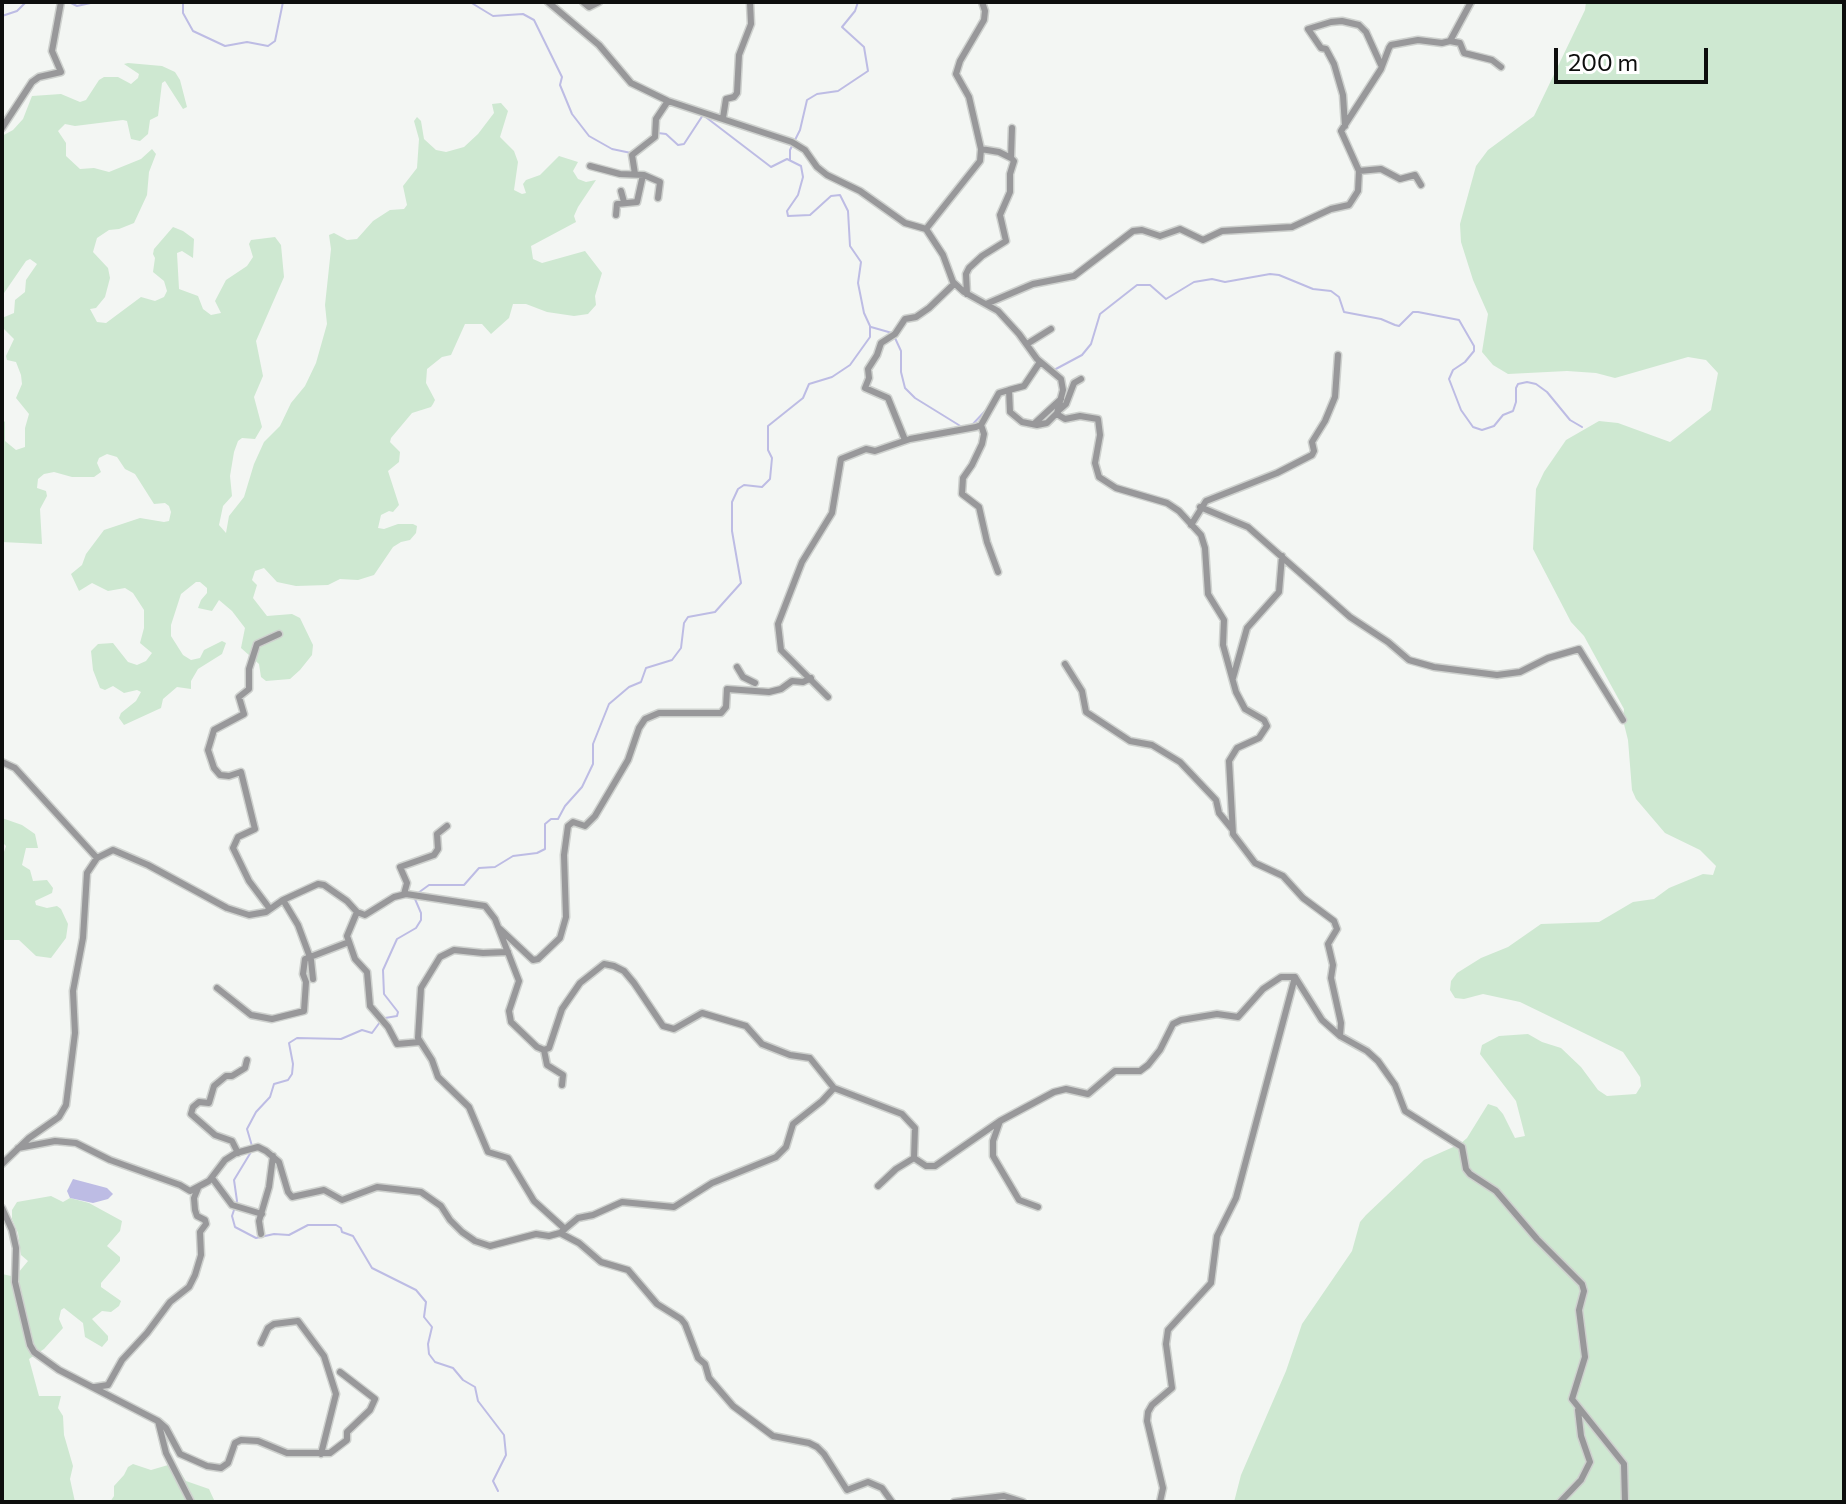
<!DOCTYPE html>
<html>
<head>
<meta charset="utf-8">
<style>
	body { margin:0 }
	#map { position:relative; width:1846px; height:1504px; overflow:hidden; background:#f3f6f3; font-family:Commissioner,sans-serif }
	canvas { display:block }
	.frame { position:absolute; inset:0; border:4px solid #0d0e0d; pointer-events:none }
	.scale { position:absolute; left:1554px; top:48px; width:154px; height:36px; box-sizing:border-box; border:4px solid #0d0e0d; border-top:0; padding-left:10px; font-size:24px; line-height:28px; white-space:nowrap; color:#0d0e0d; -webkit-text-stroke:6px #fff; paint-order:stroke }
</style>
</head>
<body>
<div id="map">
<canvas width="1846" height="1504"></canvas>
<div class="frame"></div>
<div class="scale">200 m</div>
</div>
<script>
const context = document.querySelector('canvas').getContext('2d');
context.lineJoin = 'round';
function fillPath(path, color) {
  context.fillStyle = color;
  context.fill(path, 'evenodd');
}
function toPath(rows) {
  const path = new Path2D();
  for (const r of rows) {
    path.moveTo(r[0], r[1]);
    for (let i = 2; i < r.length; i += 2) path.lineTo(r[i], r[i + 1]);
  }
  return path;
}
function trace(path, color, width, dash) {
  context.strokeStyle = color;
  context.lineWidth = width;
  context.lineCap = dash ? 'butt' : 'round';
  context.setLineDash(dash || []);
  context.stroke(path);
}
const green = toPath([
	[1586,2,1844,2,1844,1502,1234,1502,1241,1475,1286,1371,1302,1324,1352,1251,1360,1222,1366,1215,1424,1160,1460,1144,1467,1138,1488,1104,1497,1107,1503,1114,1515,1138,1525,1136,1516,1101,1480,1054,1482,1045,1499,1036,1528,1034,1542,1042,1561,1048,1581,1067,1598,1090,1607,1096,1636,1094,1641,1086,1640,1077,1623,1052,1520,1002,1483,994,1464,999,1455,998,1450,990,1451,981,1457,973,1481,958,1508,947,1541,924,1599,922,1633,902,1654,899,1669,888,1703,874,1713,875,1716,866,1700,850,1665,833,1636,799,1632,790,1628,740,1623,720,1624,709,1584,636,1571,622,1533,549,1536,489,1544,472,1566,440,1599,421,1618,423,1670,442,1711,410,1718,373,1706,360,1688,357,1615,378,1596,373,1567,371,1508,374,1493,365,1482,352,1488,314,1473,280,1461,242,1460,224,1476,166,1488,150,1534,116,1585,10],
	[128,63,162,66,175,72,180,80,187,107,183,109,165,81,162,83,158,116,150,120,148,134,140,141,131,139,127,121,123,120,75,126,65,124,58,131,66,143,66,156,80,169,94,168,109,172,141,159,152,149,156,154,149,172,147,195,134,223,119,229,109,230,97,238,93,252,108,268,110,278,105,297,96,308,90,309,97,322,106,323,141,297,155,301,164,297,167,291,164,281,153,272,155,258,153,254,154,249,173,227,183,231,194,239,193,258,182,251,177,253,179,289,198,296,203,309,211,315,221,313,215,301,226,280,247,266,253,257,249,244,251,240,275,237,281,245,284,277,256,341,263,376,254,397,262,427,255,439,242,438,238,441,234,452,230,476,232,496,223,506,219,525,226,533,229,516,244,497,254,464,264,442,280,426,291,403,305,386,316,363,327,324,325,305,331,249,329,235,334,233,347,240,357,239,373,221,390,210,404,209,407,205,403,186,417,168,419,139,414,121,417,117,421,121,424,139,436,150,446,152,464,147,478,134,494,113,492,104,501,103,508,111,500,137,514,151,518,162,514,190,522,194,526,193,523,184,526,180,540,175,559,156,578,162,573,171,578,179,586,182,596,180,578,207,574,216,576,222,531,246,533,259,542,263,585,251,602,273,595,296,596,305,588,314,574,316,547,312,526,304,513,304,509,318,491,334,482,324,465,324,451,355,442,357,427,369,426,383,435,400,433,404,431,407,412,413,391,438,390,442,400,452,399,462,388,471,399,505,393,512,389,511,381,515,378,528,384,529,398,524,413,524,417,526,416,533,410,540,401,542,393,547,374,575,358,580,340,579,328,585,296,586,277,582,264,568,255,571,252,580,257,585,253,598,267,616,292,614,300,618,313,645,312,655,300,670,290,679,266,681,261,677,259,664,241,648,245,628,232,611,219,600,212,611,198,608,201,600,207,593,207,588,200,582,196,582,181,594,171,625,171,636,183,655,191,660,200,658,204,650,222,641,226,643,222,654,198,669,191,681,191,689,177,687,163,699,161,708,124,725,119,718,121,713,136,701,141,692,137,690,124,693,113,686,105,690,100,688,93,670,91,651,98,644,113,643,128,662,137,665,146,661,152,653,140,643,144,628,144,610,133,593,125,588,108,591,92,583,79,591,71,574,82,565,86,554,104,530,140,518,164,522,169,521,171,512,169,506,165,503,154,504,135,474,125,469,117,457,107,454,99,458,97,463,101,472,94,477,72,477,54,472,44,474,38,479,37,488,46,491,47,496,40,509,42,544,2,542,2,419,5,422,5,441,16,450,25,447,25,428,29,414,16,398,22,384,21,375,16,362,7,360,6,356,14,339,3,328,2,318,14,313,15,300,25,292,26,280,37,264,30,259,26,261,2,296,2,136,13,130,23,119,32,96,61,94,80,102,86,100,99,80,104,77,118,77,131,84,138,78,139,74,124,64],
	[2,818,22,825,35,834,38,848,26,848,22,865,30,870,33,881,47,880,53,888,52,893,35,901,36,905,47,908,57,906,61,909,68,924,66,938,51,958,36,956,19,940,2,940,2,858,6,846,2,842],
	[51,1196,63,1202,70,1198,89,1203,122,1221,120,1231,107,1246,120,1257,120,1261,101,1283,101,1287,121,1301,119,1306,111,1312,102,1311,92,1319,108,1336,108,1340,102,1347,85,1337,83,1323,64,1308,61,1310,59,1319,63,1328,44,1349,29,1359,39,1396,61,1396,58,1408,63,1416,64,1435,73,1466,70,1479,75,1502,2,1502,2,1274,11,1276,18,1273,28,1261,21,1255,18,1233,12,1219,12,1210,17,1202],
	[175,1463,186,1481,209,1489,215,1502,110,1502,114,1496,114,1486,124,1475,128,1467,133,1464,151,1470]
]);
const water = toPath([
	[73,1179,107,1188,113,1194,108,1199,93,1203,70,1198,67,1191]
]);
const stream = toPath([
	[69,2,77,6,95,2],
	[183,2,183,13,193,31,225,46,247,42,268,46,275,41,283,2],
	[470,2,493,16,523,14,534,20,562,77,560,85,572,114,589,136,612,149,631,153],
	[2,16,17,11,26,2],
	[790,160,790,150,800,130,807,100,817,94,838,91,868,71,864,47,842,27,855,11,858,2],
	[871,327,892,333],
	[895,338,901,351,901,372,905,388,915,398,962,427],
	[1054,370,1082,355,1091,344,1100,314,1137,285,1150,285,1166,299,1194,282,1212,279,1225,282,1270,274,1279,275,1313,289,1331,291,1339,297,1344,312,1381,319,1395,325,1399,326,1413,312,1418,312,1459,320,1474,346,1474,351,1465,362,1453,370,1449,379,1461,410,1473,427,1482,430,1494,426,1503,415,1513,411,1516,402,1516,388,1518,384,1527,382,1536,384,1547,392,1570,420,1582,427],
	[972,425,986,410],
	[418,893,429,885,464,885,479,868,495,867,513,856,537,853,545,849,545,824,551,819,558,819,565,806,582,787,593,764,593,744,609,704,629,687,641,682,646,668,672,660,681,648,684,623,688,617,715,612,741,583,732,531,732,502,738,489,744,485,762,487,770,479,772,458,768,450,768,426,803,398,809,384,832,377,850,365,870,337,870,326,864,313,858,283,861,262,850,246,848,211,840,195,831,196,810,215,788,216,787,211,798,195,803,177,801,166,787,159,771,167,703,115,684,144,678,145,666,134,658,133],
	[385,1018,397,1016,398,1012,384,994,383,970,397,939,416,928,421,920,421,913,415,899],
	[252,1146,247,1129,256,1112,270,1097,274,1084,288,1080,292,1074,293,1064,289,1043,297,1038,341,1039,362,1030,372,1033,380,1022],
	[251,1152,234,1180,237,1201,232,1216,235,1227,256,1238,274,1234,289,1235,308,1225,336,1225,341,1228,342,1232,353,1236,372,1268,416,1290,426,1302,424,1317,432,1327,428,1344,429,1354,435,1362,453,1368,463,1380,475,1387,478,1401,504,1435,506,1455,493,1481,498,1491]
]);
const minor = toPath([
	[548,2,599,45,631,83,668,101,792,142,805,150,817,167,827,175,860,191,905,223,926,229,943,255,953,282,964,292,998,311,1019,334,1037,359,1061,379,1063,390,1057,413,1060,416,1065,419,1080,416,1098,419,1100,435,1095,463,1099,477,1116,488,1167,503,1179,511,1201,535,1205,548,1208,594,1224,620,1223,645,1236,692,1245,709,1264,720,1267,726,1259,738,1237,748,1229,761,1233,834,1255,863,1283,876,1303,898,1334,921,1337,929,1328,944,1333,965,1331,978,1341,1023,1340,1036,1367,1051,1378,1061,1395,1085,1405,1111,1462,1147,1466,1169,1470,1174,1496,1191,1537,1239,1582,1284,1584,1291,1579,1310,1585,1357,1572,1399,1624,1464,1625,1502],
	[583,2,589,7,599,2],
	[1450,41,1460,43,1464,53,1492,60,1501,67],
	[723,118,726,99,734,97,737,93,739,55,751,24,750,2],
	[1345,126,1343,95,1334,64,1326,49,1321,48,1308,29,1331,22,1342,21,1359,25,1366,32,1381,65],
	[2,128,32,82,39,77,61,72,52,51,61,2],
	[1011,158,1012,128],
	[590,166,620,174,644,175,660,182,658,198],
	[1359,171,1381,169,1400,179,1415,175,1421,185],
	[635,174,632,155,655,137,656,119,668,101],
	[621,191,624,202],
	[616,215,617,204,637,202,643,175],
	[926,229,980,161,981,149,969,97,956,74,960,61,984,20,985,11,982,2],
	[967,294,966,274,969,268,982,256,1006,241,1000,215,1010,192,1010,174,1014,161,1011,158,999,152,981,149],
	[986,304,1033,284,1074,276,1133,231,1142,230,1160,236,1180,229,1203,240,1222,231,1292,227,1331,209,1349,205,1358,191,1359,171,1341,131,1381,69,1389,48,1391,45,1418,40,1442,43,1450,41,1471,2],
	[1027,344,1051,329],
	[1009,390,1024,386,1040,362],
	[1058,411,1066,404,1074,383,1081,379],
	[1035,423,1061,399],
	[981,425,984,434,982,444,972,465,963,478,962,494,979,507,987,542,998,572],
	[905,440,888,398,865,388,869,378,868,369,877,355,881,343,895,334,905,319,916,317,929,308,954,284],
	[1200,507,1248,527,1350,617,1388,642,1409,660,1434,667,1497,675,1520,672,1548,658,1579,649,1623,720],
	[1191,525,1206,501,1277,473,1312,455,1314,451,1312,442,1325,421,1335,397,1338,355],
	[1065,664,1082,691,1086,712,1130,741,1152,745,1180,762,1216,800,1219,813,1232,829],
	[737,667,743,677,755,683],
	[1233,678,1247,628,1279,592,1282,556],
	[828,697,781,650,778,624,802,562,832,513,841,459,866,449,875,451,910,439,976,427,981,425,999,393,1009,390,1010,412,1022,422,1037,425,1047,423,1057,413],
	[2,762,15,768,97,858],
	[404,894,407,883,400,867,434,855,438,849,437,834,447,826],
	[283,900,298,925,311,960,313,979],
	[270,909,249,881,233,848,238,837,255,829,241,772,229,776,220,775,214,768,208,750,214,730,244,714,239,697,249,689,249,669,257,644,279,634],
	[357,912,347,936,355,959,367,972,370,1006,388,1027,397,1044,420,1042],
	[500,929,533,960,538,959,560,938,566,917,564,855,568,826,573,822,585,826,595,816,628,760,639,728,645,719,659,713,721,713,726,707,727,689,769,692,781,689,792,681,803,682,811,678],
	[508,952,483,953,454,950,440,957,421,988,418,1038,432,1060,438,1077,469,1107,488,1152,508,1158,534,1201,565,1229],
	[217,988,251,1015,272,1019,304,1011,306,982,303,974,305,959,349,942],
	[544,1050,547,1065,563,1075,562,1085],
	[1000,1121,993,1141,993,1156,1019,1200,1038,1207],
	[18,1148,55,1141,76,1143,110,1160,180,1185,190,1191,209,1181,225,1160,236,1153,258,1147,266,1151,279,1162,288,1192,292,1197,324,1190,342,1200,377,1187,421,1192,441,1206,450,1220,462,1232,475,1241,490,1246,536,1234,549,1236,560,1233,578,1218,593,1215,622,1202,674,1207,712,1183,776,1157,786,1147,793,1124,822,1101,834,1088],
	[238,1153,232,1141,215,1135,191,1114,193,1107,199,1102,209,1103,214,1086,226,1076,232,1076,245,1068,247,1060],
	[2,1164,29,1138,59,1117,66,1105,75,1033,73,991,83,938,87,873,97,858,113,850,148,865,227,908,249,915,266,912,283,900,318,884,324,885,347,901,357,912,365,915,394,897,406,894,485,906,495,919,519,981,509,1011,511,1022,537,1047,544,1050,549,1048,562,1009,580,983,604,964,614,966,624,971,634,983,663,1026,674,1029,702,1013,746,1026,762,1044,790,1055,810,1058,834,1088,902,1114,915,1128,914,1158,926,1166,935,1166,1000,1121,1054,1092,1066,1089,1088,1094,1115,1071,1140,1071,1148,1065,1160,1050,1173,1024,1181,1020,1217,1014,1238,1017,1263,989,1281,977,1295,977,1322,1020,1340,1036],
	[212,1178,232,1205,262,1214],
	[878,1186,896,1169,914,1158],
	[2,1208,12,1230,16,1248,15,1282,30,1345,34,1352,59,1370,158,1421,166,1428,180,1454,207,1466,221,1468,228,1463,235,1443,241,1440,258,1441,287,1453,330,1453,347,1440,347,1432,370,1410,375,1399,340,1372],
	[560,1233,579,1243,601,1262,628,1270,657,1304,681,1319,685,1324,698,1358,705,1364,709,1378,733,1406,773,1436,809,1443,817,1447,824,1454,847,1490,868,1482,882,1488,892,1502],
	[261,1234,259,1221,269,1187,273,1156],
	[261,1343,268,1328,274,1324,298,1321,324,1356,336,1394,321,1454],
	[95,1387,108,1385,122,1360,147,1333,170,1302,189,1287,195,1275,201,1255,200,1232,206,1224,205,1220,197,1216,195,1210,194,1198,198,1188],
	[158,1421,166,1453,191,1502],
	[954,1502,1004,1496,1023,1502],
	[1160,1502,1163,1488,1147,1421,1148,1412,1152,1405,1172,1388,1166,1344,1168,1330,1211,1283,1217,1236,1236,1198,1295,977],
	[1560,1502,1581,1480,1590,1462,1581,1436,1578,1410]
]);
fillPath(green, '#cee8d1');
fillPath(water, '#bdbce4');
trace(stream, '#bdbce4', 2);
trace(minor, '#ced1ce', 9);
trace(minor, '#98989a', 6);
</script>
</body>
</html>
